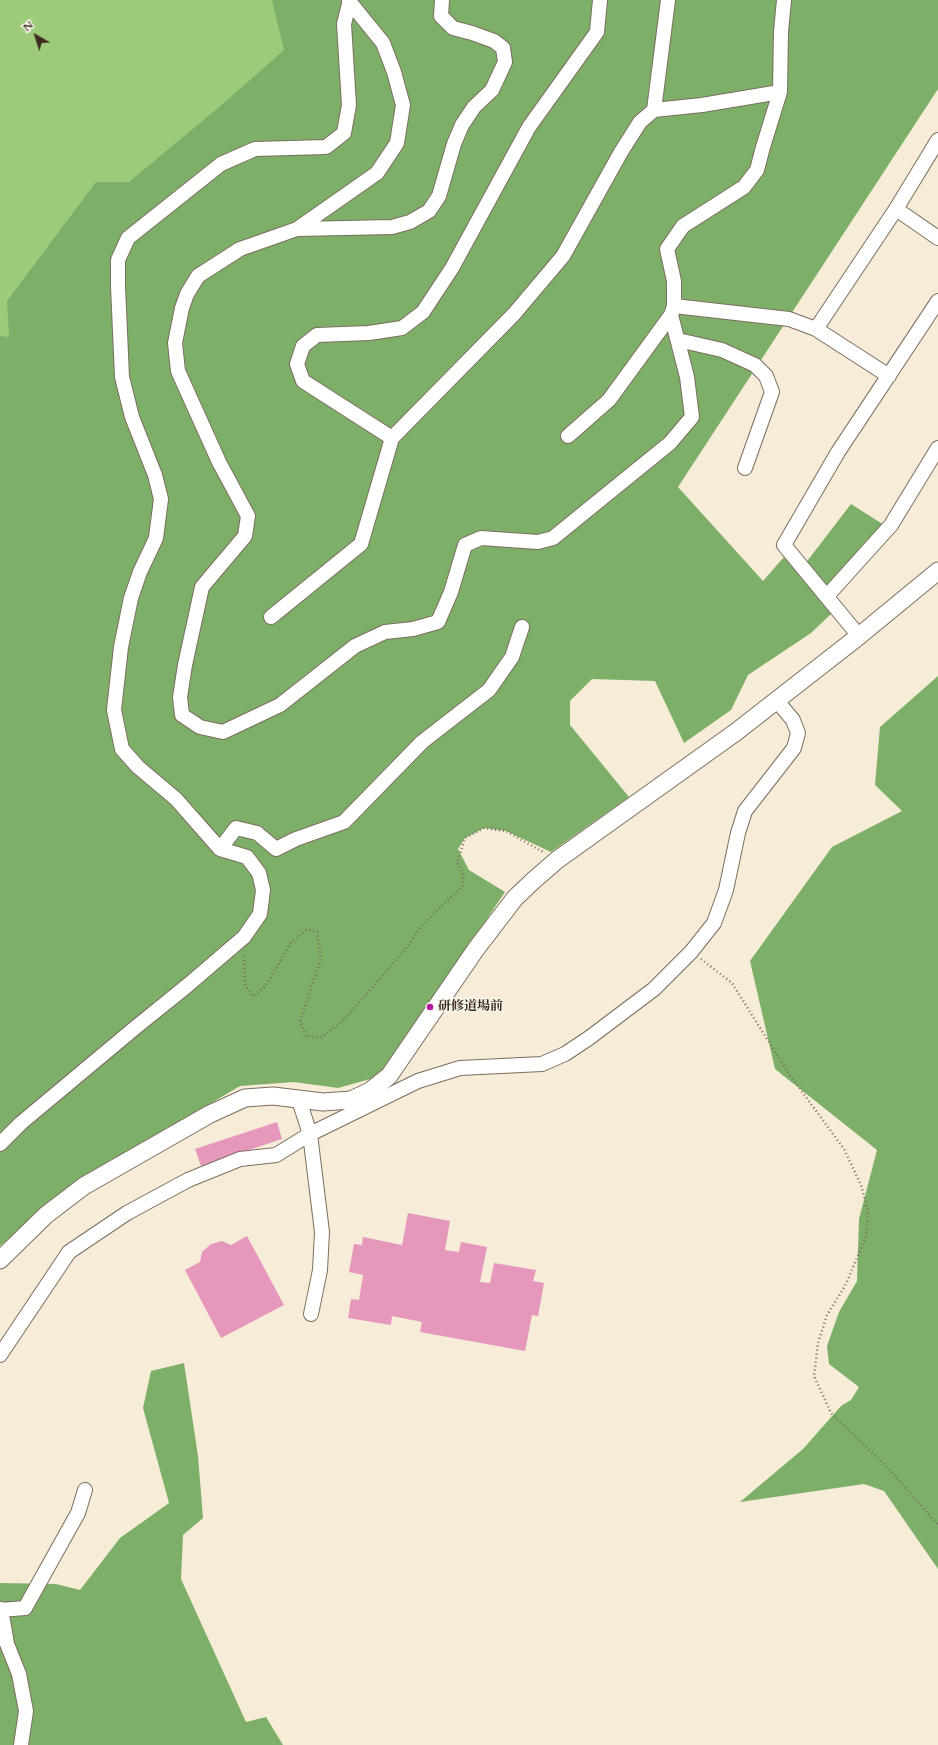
<!DOCTYPE html>
<html>
<head>
<meta charset="utf-8">
<style>
	body { margin:0 }
	#map { position:relative; width:938px; height:1745px; overflow:hidden; background:#f6ecd7; font-family:Cardo,serif }
	canvas { display:block }
	.north { position:absolute; left:16px; top:16px; width:40px; height:40px; -webkit-text-stroke:3px #fbf7ec; paint-order:stroke; rotate:321deg; font-size:11px; font-weight:700; line-height:16px; text-align:center; color:#3b2a1e }
	.north::after { content:''; display:block; margin:auto; width:14px; height:18px; background:#3b2a1e; clip-path:polygon(50% 0,100% 100%,50% 72%,0 100%) }
</style>
</head>
<body>
<div id="map">
<canvas width="938" height="1745"></canvas>
<div class="north">N</div>
</div>
<script>
const context = document.querySelector('canvas').getContext('2d');
context.lineJoin = 'round';
function fillPath(path, color) {
  context.fillStyle = color;
  context.fill(path, 'evenodd');
}
function toPath(rows) {
  const path = new Path2D();
  for (const r of rows) {
    path.moveTo(r[0], r[1]);
    for (let i = 2; i < r.length; i += 2) path.lineTo(r[i], r[i + 1]);
  }
  return path;
}
function trace(path, color, width, dash) {
  context.strokeStyle = color;
  context.lineWidth = width;
  context.lineCap = dash ? 'butt' : 'round';
  context.setLineDash(dash || []);
  context.stroke(path);
}
function write(font, color, halo, rows, align = 'center') {
  context.font = font + ' Cardo,"Noto Serif JP",serif';
  context.lineWidth = 3;
  context.setLineDash([]);
  context.textBaseline = 'middle';
  context.strokeStyle = halo;
  context.fillStyle = color;
  for (const [text, x, y, turn = 0] of rows) {
    context.save();
    context.translate(x, y);
    context.rotate((+turn || 0) * Math.PI / 180);
    context.textAlign = isNaN(turn) ? turn : align;
    if (halo) context.strokeText(text, 0, 0);
    context.fillText(text, 0, 0);
    context.restore();
  }
}
const green = toPath([
	[0,0,321,0,0,452]
]);
const forest = toPath([
	[272,0,938,0,938,89,678,487,763,581,784,557,798,573,851,504,884,525,821,602,831,614,811,633,748,675,731,710,684,743,655,681,592,679,570,701,570,725,629,797,551,852,506,831,484,828,465,838,458,849,469,870,505,892,381,1076,338,1088,294,1082,240,1086,68,1188,0,1246,0,336,9,337,7,301,96,182,129,182,218,108,284,50],
	[938,676,938,1569,884,1491,864,1484,740,1502,803,1449,841,1406,851,1400,859,1387,829,1364,827,1346,839,1312,857,1281,859,1219,877,1150,775,1069,750,961,832,847,902,811,875,785,880,727],
	[184,1363,198,1456,203,1518,183,1535,181,1579,246,1722,266,1717,283,1745,0,1745,0,1583,56,1584,80,1590,120,1538,169,1503,143,1408,151,1371]
]);
const building = toPath([
	[277,1122,282,1139,201,1166,195,1149],
	[408,1213,450,1221,445,1250,459,1252,461,1242,487,1247,480,1282,490,1283,494,1263,536,1270,533,1281,544,1283,538,1316,532,1315,525,1351,420,1332,422,1322,392,1316,391,1325,348,1318,351,1299,359,1300,363,1275,349,1272,354,1244,362,1245,363,1237,402,1245],
	[247,1236,284,1305,221,1338,185,1270,200,1262,202,1252,211,1244,222,1241,231,1245]
]);
const path = toPath([
	[244,956,245,985,253,996,265,987,291,943,308,929,317,932,321,958,300,1021,306,1036,320,1038,343,1021,403,952,421,927,463,885,463,873,457,863,465,838,484,828,506,831,543,852],
	[701,959,732,983,787,1071,844,1149,861,1185,868,1210,866,1237,845,1286,827,1315,818,1343,814,1376,831,1413,888,1468,938,1525]
]);
const minor = toPath([
	[349,1,383,43,394,72,403,105,397,143,377,173,297,229,240,249,198,276,187,294,182,308,175,343,178,371,219,462,248,516,245,536,202,587,185,665,180,697,182,715,200,727,223,732,280,705,355,646,385,632,413,629,438,622,451,592,465,545,481,538,538,542,553,538,670,443,692,417,687,377,671,315],
	[654,110,702,105,780,92],
	[896,209,938,238],
	[297,229,392,227,410,222,429,211,439,196,454,144,462,125,474,107,492,90,505,62,503,48,494,41,472,33,453,28,441,16,442,0],
	[674,306,789,319,816,329,889,376],
	[816,329,896,209,938,140],
	[678,340,722,350,755,365,766,376,772,392,745,468],
	[568,436,609,400,671,315,674,306,674,281,667,249,683,226,744,187,757,170,763,147,780,92,781,32,784,0],
	[392,438,303,381,297,364,303,346,317,335,369,333,402,328,423,312,452,268,529,127,597,32,600,0],
	[827,596,891,525,938,448],
	[271,617,361,544,392,438,514,314,563,256,621,152,640,122,654,110,668,0],
	[859,636,784,545,838,452,938,301],
	[220,849,236,828,257,833,276,849,296,839,344,822,422,742,489,690,512,657,522,627],
	[299,1100,310,1134,322,1232,320,1270,311,1314],
	[0,1144,21,1123,136,1027,188,985,244,937,260,914,263,890,259,873,247,857,220,849,176,799,138,767,122,749,114,710,121,647,131,598,140,572,156,538,161,499,155,475,132,417,122,377,118,286,118,260,128,238,221,164,255,149,326,147,344,133,349,105,344,24,350,0],
	[0,1355,69,1252,127,1213,188,1180,240,1159,276,1155,310,1134,418,1081,460,1068,542,1064,565,1054,589,1038,654,989,691,952,714,923,726,890,738,833,745,811,794,748,798,733,793,720,777,701],
	[1,1609,7,1644,19,1674,26,1711,21,1745],
	[0,1610,25,1608,78,1513,85,1490]
]);
const tertiary = toPath([
	[0,1260,46,1215,84,1186,210,1114,245,1098,273,1096,323,1102,351,1100,370,1091,389,1076,476,949,515,898,534,880,557,860,736,732,859,636,938,571]
]);
const markers = [
	[430,1007,4,"#b5179e"]
];
const poiNames = [
	["研修道場前",438,1007]
];
fillPath(green, '#9dcb79');
fillPath(forest, '#7eaf69');
fillPath(building, '#e698bc');
trace(minor, '#7c6e5f', 16);
trace(tertiary, '#7c6e5f', 19);
trace(path, '#7c6e5f', 2.5, [1, 3]);
trace(minor, '#fff', 14);
trace(tertiary, '#fff', 17);
for (const [x, y, r, color] of markers) {
  const dot = new Path2D();
  dot.arc(x, y, r, 0, 2 * Math.PI);
  context.fillStyle = color;
  context.fill(dot);
  trace(dot, '#fbf7ec', 1.5);
}
write('bold 13px', '#3b2a1e', '#fbf7ec', poiNames, 'left');
</script>
</body>
</html>
